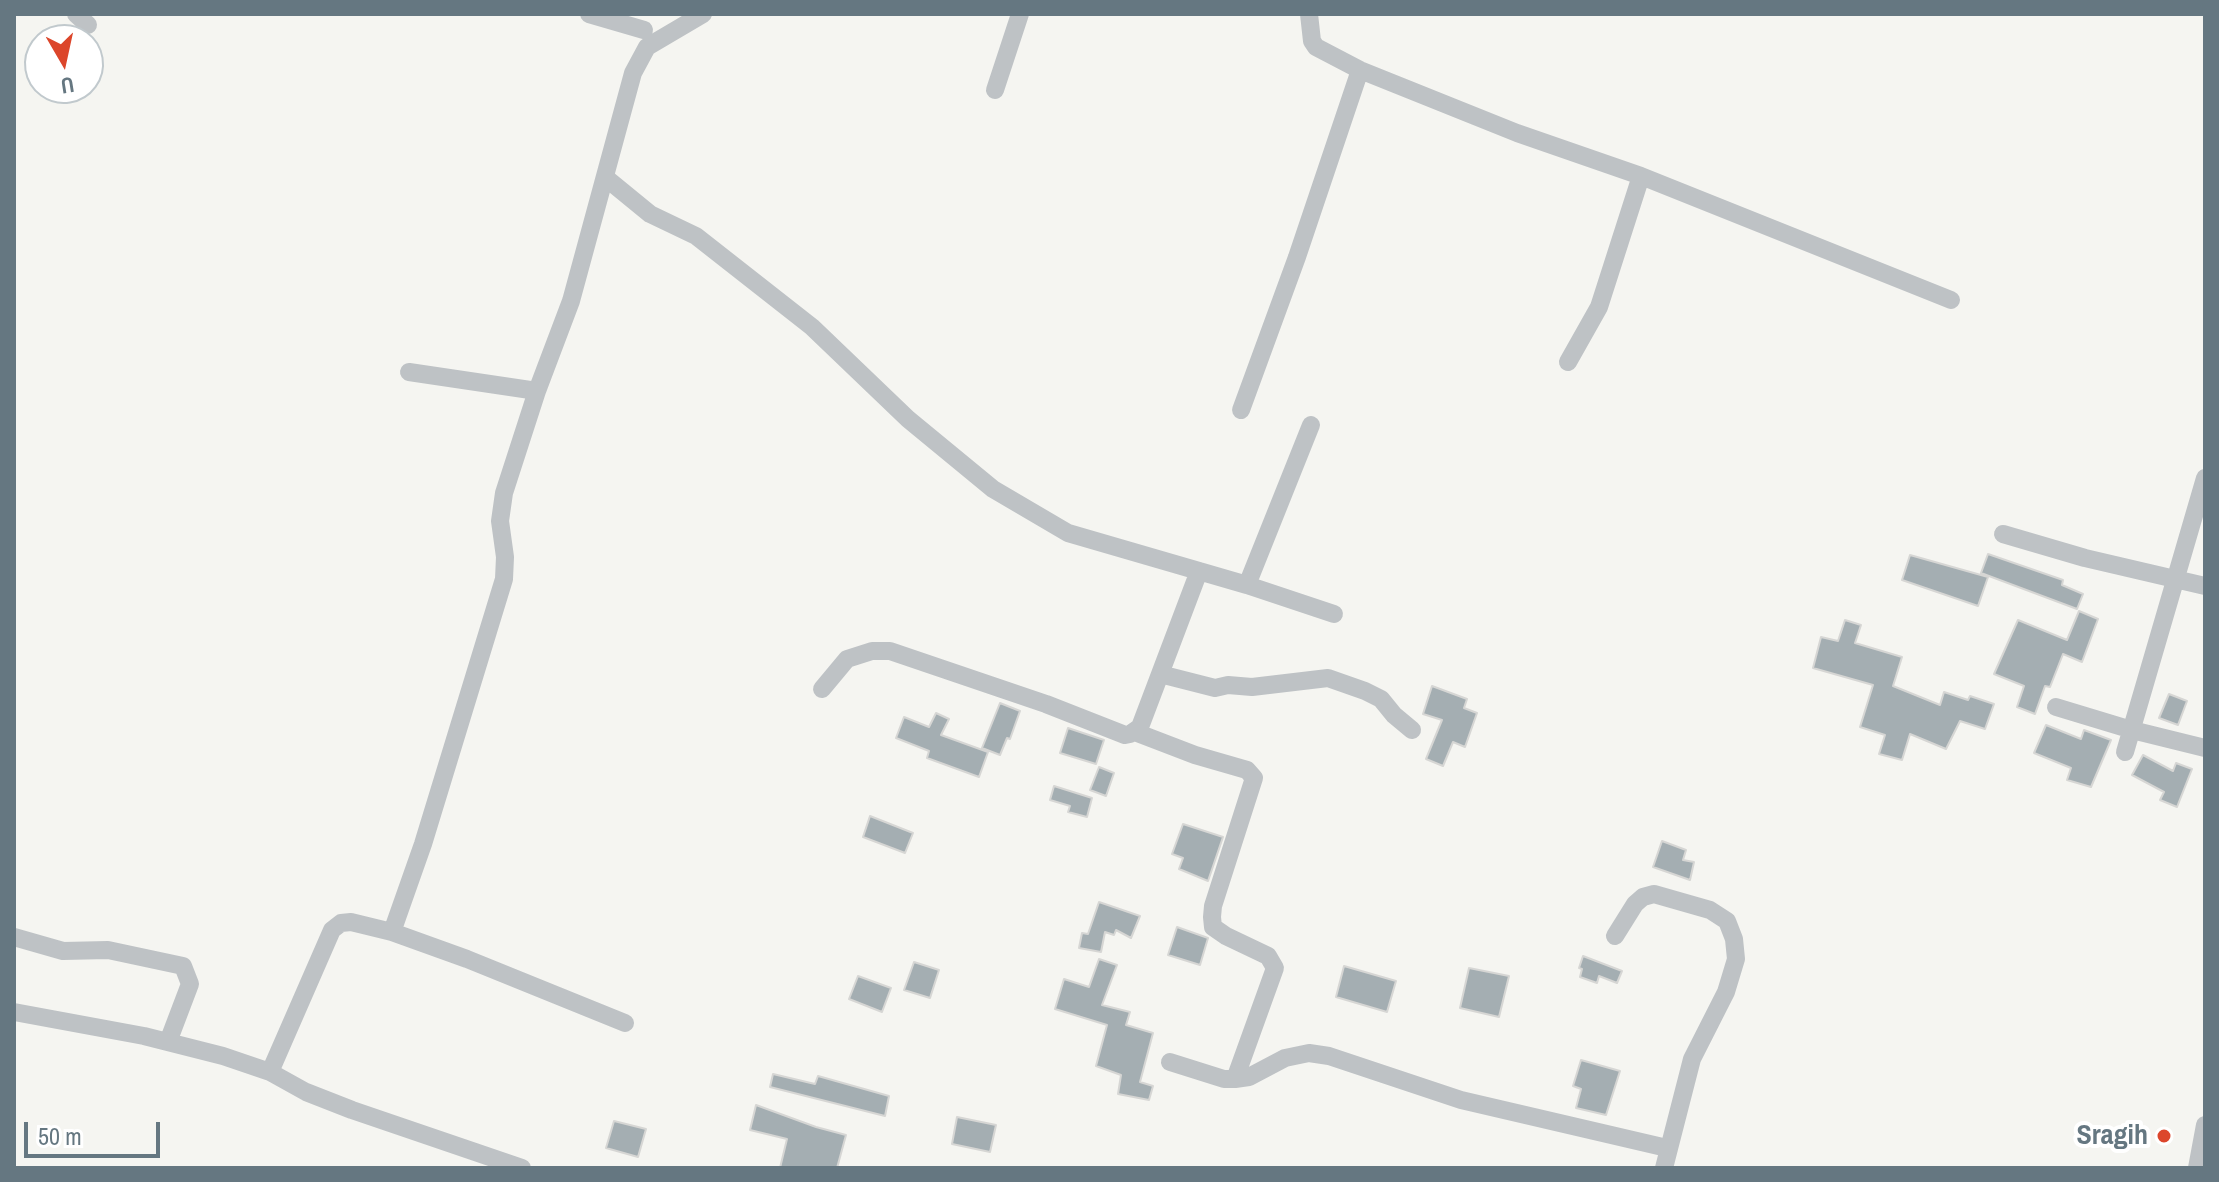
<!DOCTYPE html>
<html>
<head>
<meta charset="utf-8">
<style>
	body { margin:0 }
	#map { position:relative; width:2219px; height:1182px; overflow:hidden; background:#f5f5f1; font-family:"Archivo Narrow",sans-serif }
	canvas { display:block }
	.frame { position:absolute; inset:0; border:16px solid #657781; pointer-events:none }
	.north { position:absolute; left:24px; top:24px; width:80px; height:80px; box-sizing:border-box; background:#fff; border:2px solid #c1c9cd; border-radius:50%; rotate:171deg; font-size:22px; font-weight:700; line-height:32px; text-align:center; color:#657781 }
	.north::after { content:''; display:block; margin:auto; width:28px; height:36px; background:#dc462b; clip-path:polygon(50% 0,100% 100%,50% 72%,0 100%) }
	.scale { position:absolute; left:24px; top:1122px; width:136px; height:36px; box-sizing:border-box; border:4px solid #657781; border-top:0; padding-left:10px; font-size:24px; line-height:28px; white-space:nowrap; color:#657781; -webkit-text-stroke:6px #fff; paint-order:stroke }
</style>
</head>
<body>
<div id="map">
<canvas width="2219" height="1182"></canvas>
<div class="frame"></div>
<div class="north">U</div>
<div class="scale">50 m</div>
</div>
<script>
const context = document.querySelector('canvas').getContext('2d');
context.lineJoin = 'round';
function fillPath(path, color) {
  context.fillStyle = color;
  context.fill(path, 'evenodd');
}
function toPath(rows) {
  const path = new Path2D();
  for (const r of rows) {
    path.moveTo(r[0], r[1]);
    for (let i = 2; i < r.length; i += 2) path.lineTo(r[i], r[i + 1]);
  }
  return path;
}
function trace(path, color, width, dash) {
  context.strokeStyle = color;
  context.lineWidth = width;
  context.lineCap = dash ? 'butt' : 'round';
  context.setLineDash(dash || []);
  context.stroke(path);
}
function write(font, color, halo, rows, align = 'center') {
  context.font = font + ' "Archivo Narrow",sans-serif';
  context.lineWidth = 8;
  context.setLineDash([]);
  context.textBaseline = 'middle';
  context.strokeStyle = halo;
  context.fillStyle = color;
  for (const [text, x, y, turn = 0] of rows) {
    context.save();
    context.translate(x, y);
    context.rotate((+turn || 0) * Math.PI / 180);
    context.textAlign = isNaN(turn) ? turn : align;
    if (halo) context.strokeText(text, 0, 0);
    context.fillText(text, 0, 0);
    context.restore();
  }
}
const building = toPath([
	[1988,554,2063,580,2062,585,2083,594,2077,609,1981,573,1988,554],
	[1910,555,1988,577,1978,606,1902,580,1910,555],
	[2079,611,2098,619,2082,662,2063,654,2050,687,2045,686,2035,714,2017,707,2024,686,1994,674,2018,620,2067,640,2079,611],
	[1845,620,1861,625,1855,643,1902,657,1893,686,1940,705,1944,692,1968,700,1970,696,1994,704,1985,729,1960,721,1946,749,1910,734,1902,760,1879,754,1885,735,1860,727,1873,685,1813,668,1821,637,1838,641,1845,620],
	[1432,686,1467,699,1464,708,1477,713,1465,747,1453,742,1443,766,1426,759,1442,720,1423,714,1432,686],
	[2169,694,2187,701,2178,725,2159,718,2169,694],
	[1000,703,1020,711,1010,739,1007,738,1000,755,982,748,1000,703],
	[936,713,949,719,941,735,988,752,979,777,927,758,929,751,896,738,904,717,929,727,936,713],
	[2046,725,2081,739,2084,730,2111,740,2091,787,2067,780,2071,768,2034,753,2046,725],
	[1068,728,1104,740,1096,764,1060,753,1068,728],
	[2143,755,2173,771,2176,763,2192,769,2177,807,2160,800,2164,792,2132,775,2143,755],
	[1099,767,1114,773,1106,796,1090,790,1099,767],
	[1054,786,1092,798,1087,817,1068,812,1070,806,1050,800,1054,786],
	[870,816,913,833,905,853,863,837,870,816],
	[1183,824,1223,837,1208,881,1179,869,1183,858,1172,854,1183,824],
	[1662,841,1686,850,1683,860,1694,862,1690,880,1653,867,1662,841],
	[1099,902,1140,916,1131,938,1116,930,1114,935,1105,932,1101,952,1079,948,1082,933,1088,934,1099,902],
	[1177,927,1208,938,1200,965,1168,955,1177,927],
	[1583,956,1622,971,1617,983,1599,976,1597,983,1580,977,1582,969,1579,968,1583,956],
	[1099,959,1117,965,1102,1005,1130,1012,1126,1025,1153,1033,1140,1082,1153,1086,1149,1100,1118,1094,1121,1075,1096,1066,1107,1025,1055,1009,1064,979,1089,987,1099,959],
	[914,962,939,970,930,998,904,990,914,962],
	[1344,966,1396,981,1387,1012,1336,997,1344,966],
	[1469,968,1509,976,1499,1017,1460,1008,1469,968],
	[858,976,891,988,882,1012,849,999,858,976],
	[1581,1060,1620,1071,1606,1115,1576,1108,1581,1089,1573,1086,1581,1060],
	[773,1074,815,1084,818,1076,889,1096,885,1116,770,1087,773,1074],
	[756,1105,816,1127,846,1135,837,1168,780,1168,787,1139,750,1130,756,1105],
	[957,1117,996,1125,990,1152,952,1144,957,1117],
	[614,1121,646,1129,638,1157,606,1148,614,1121]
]);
const street = toPath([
	[76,14,88,25],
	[589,14,644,30],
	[1309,14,1312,41,1316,47,1360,70,1517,133,1641,176,1951,300],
	[995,90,1020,14],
	[606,178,650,214,696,236,812,327,908,419,993,489,1068,533,1247,585,1334,614],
	[1568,362,1599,307,1641,176],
	[409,372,537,391],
	[1241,410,1297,257,1360,70],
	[2003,534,2085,558,2205,586],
	[1247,585,1311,425],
	[1160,674,1215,688,1228,685,1252,687,1328,678,1365,691,1381,699,1394,715,1412,730],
	[822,689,847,659,872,651,890,651,1046,704,1125,735,1130,734,1140,727,1199,571],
	[2056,707,2132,730,2205,748],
	[1135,732,1195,755,1247,770,1254,778,1213,906,1212,917,1213,927,1226,936,1268,956,1275,968,1235,1079],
	[2125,752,2205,478],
	[392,932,423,844,504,579,505,557,500,521,504,493,537,391,571,301,633,73,647,47,703,14],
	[1615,936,1635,904,1643,897,1654,894,1710,910,1727,921,1734,939,1736,959,1726,992,1692,1059,1664,1168],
	[14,937,63,951,108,950,183,966,190,984,168,1042],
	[14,1012,144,1036,223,1056,270,1072,306,1092,352,1110,522,1168],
	[1170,1062,1224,1079,1235,1079,1249,1077,1285,1058,1309,1053,1329,1056,1461,1100,1667,1148],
	[270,1072,332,930,341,923,351,922,392,932,467,959,625,1023],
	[2197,1168,2205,1125]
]);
const markers = [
	[2164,1136,8,"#dc462b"]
];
const poiNames = [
	["Sragih",2148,1136]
];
fillPath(building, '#a4aeb2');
trace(building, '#d6d6d4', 2);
trace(street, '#bec2c5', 18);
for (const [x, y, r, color] of markers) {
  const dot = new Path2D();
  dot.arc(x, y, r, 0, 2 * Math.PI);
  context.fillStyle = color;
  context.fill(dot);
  trace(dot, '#fff', 3);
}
write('bold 28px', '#657781', '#fff', poiNames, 'right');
</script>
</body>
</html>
